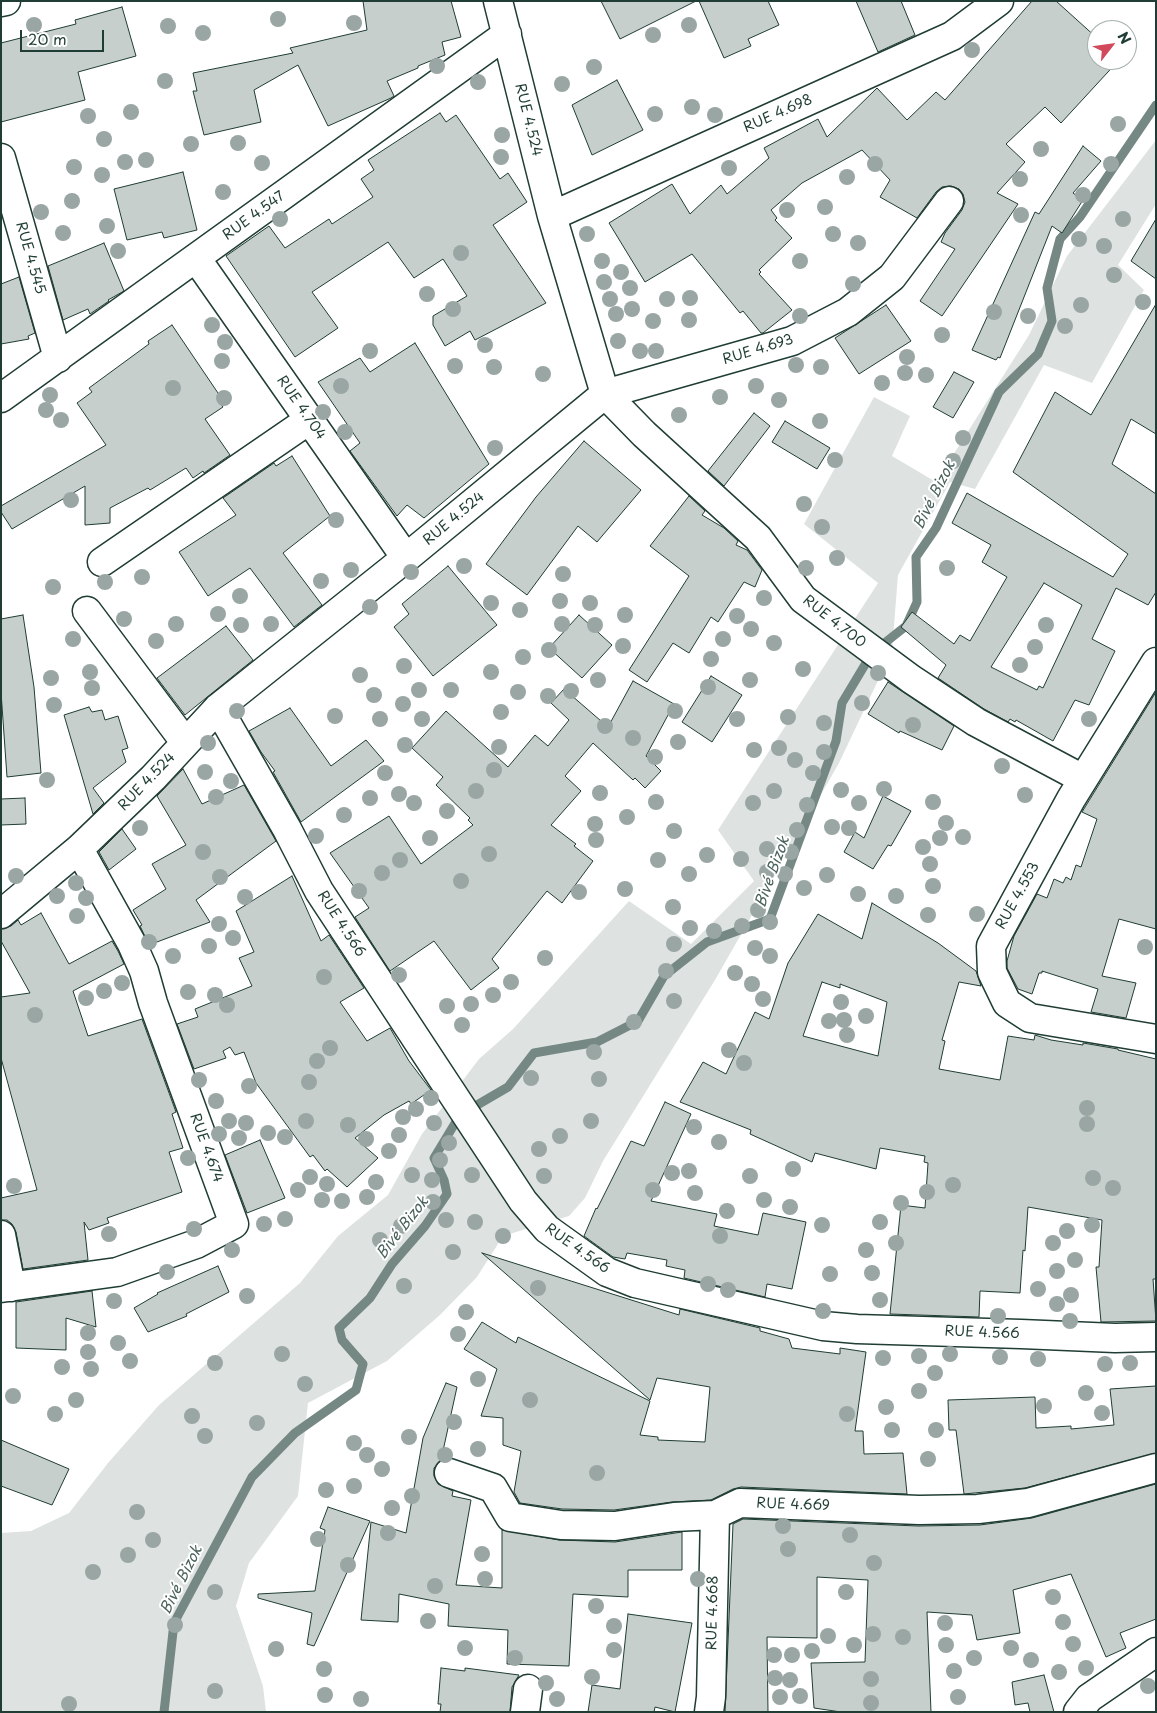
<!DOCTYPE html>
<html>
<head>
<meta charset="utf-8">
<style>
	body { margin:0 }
	#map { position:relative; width:1157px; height:1713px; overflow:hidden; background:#fff; font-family:"Playpen Sans",sans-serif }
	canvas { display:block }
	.frame { position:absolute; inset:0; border:2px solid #1f3d34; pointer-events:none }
	.north { position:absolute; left:1087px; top:20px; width:50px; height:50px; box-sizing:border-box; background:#fff; border:1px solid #a5b1ae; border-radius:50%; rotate:60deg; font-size:14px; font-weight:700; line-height:20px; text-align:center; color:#1f3d34 }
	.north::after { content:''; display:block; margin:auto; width:18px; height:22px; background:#d1495b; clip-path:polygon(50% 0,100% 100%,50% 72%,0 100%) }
	.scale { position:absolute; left:20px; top:30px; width:84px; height:22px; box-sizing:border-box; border:2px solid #1f3d34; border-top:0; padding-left:6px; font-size:15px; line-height:18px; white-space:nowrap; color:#1f3d34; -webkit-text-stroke:4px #fff; paint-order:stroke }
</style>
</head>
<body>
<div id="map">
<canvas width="1157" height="1713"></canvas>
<div class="frame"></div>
<div class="north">N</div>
<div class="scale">20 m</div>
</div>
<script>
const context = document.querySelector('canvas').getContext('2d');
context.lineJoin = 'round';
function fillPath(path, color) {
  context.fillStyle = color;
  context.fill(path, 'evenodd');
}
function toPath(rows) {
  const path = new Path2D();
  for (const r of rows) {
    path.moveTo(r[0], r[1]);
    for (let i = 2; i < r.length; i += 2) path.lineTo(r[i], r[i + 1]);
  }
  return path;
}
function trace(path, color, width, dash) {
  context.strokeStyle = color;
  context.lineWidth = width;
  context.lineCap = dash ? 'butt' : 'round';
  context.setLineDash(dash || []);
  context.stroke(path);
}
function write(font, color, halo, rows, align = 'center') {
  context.font = font + ' "Playpen Sans",sans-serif';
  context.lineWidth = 4;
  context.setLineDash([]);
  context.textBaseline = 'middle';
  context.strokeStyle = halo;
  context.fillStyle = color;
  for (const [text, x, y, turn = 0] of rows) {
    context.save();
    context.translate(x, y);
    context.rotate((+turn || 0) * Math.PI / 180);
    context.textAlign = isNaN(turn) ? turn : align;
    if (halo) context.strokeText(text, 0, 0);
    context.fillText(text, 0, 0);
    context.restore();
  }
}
const green = toPath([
	[1156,140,1156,204,1118,265,1144,290,1092,383,1044,365,975,489,950,482,898,575,892,651,839,763,715,980,603,1161,585,1198,569,1216,503,1236,477,1277,440,1315,387,1361,308,1403,298,1496,249,1563,236,1606,263,1686,266,1712,1,1712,1,1533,31,1531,69,1513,108,1463,159,1405,300,1283,338,1236,388,1195,422,1134,479,1059,513,1029,629,901,691,944,754,881,718,830,878,583,804,524,874,397,910,416,892,456,936,482,1029,335,1067,256]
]);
const stream = toPath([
	[164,1712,174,1623,252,1477,295,1433,356,1390,363,1364,342,1340,339,1328,370,1298,392,1264,425,1226,447,1194,444,1180,434,1158,460,1115,508,1087,534,1053,597,1042,638,1021,664,976,707,942,770,919,836,741,842,703,872,653,906,626,917,602,916,557,936,528,999,392,1038,354,1052,321,1047,288,1060,239,1080,217,1156,105]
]);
const building = toPath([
	[363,1,451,1,461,37,442,42,445,55,418,66,418,68,387,81,394,96,391,98,328,126,298,65,254,90,261,122,204,135,193,91,197,91,193,73,293,53,290,48,367,30,363,1],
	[601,1,696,1,620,39,601,1],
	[699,1,768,1,779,25,748,39,751,46,724,58,699,1],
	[856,1,901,1,915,35,878,52,856,1],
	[1032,1,1056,1,1097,38,1097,60,1119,60,1061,123,1045,107,1006,144,1025,162,997,193,1018,204,942,316,920,301,955,249,941,242,945,233,962,210,965,202,963,194,959,189,951,186,942,187,936,192,917,218,880,197,890,180,862,150,802,183,771,210,777,218,775,220,792,238,759,270,761,272,759,274,792,310,763,333,761,333,743,311,740,313,692,254,645,282,609,223,672,184,690,214,721,185,727,194,769,158,764,148,818,119,827,137,877,88,907,120,936,92,945,100,1032,1],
	[122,7,136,56,78,72,85,100,1,122,1,43,76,24,75,20,122,7],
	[617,80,643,130,592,155,572,105,617,80],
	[440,113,446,122,456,115,500,179,508,173,527,202,493,225,546,303,475,340,470,331,445,346,433,325,433,316,467,296,443,259,414,278,388,242,312,292,338,328,295,357,226,256,269,226,285,248,329,219,332,224,373,197,361,179,374,170,368,160,440,113],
	[1083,146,1101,161,1073,193,1083,200,1062,233,1052,226,1000,358,998,357,996,360,972,350,1035,212,1039,214,1083,146],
	[183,172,197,230,164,238,162,232,127,240,114,189,183,172],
	[1156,219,1156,279,1131,261,1156,219],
	[104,243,124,291,108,300,109,301,90,314,88,309,63,320,48,266,104,243],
	[19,277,35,333,28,336,29,339,1,344,1,284,19,277],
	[1156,304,1156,434,1131,419,1112,464,1156,494,1156,592,1148,605,1116,588,1092,639,1115,651,1089,705,1075,700,1053,741,1016,720,1015,722,1010,719,1008,722,984,709,938,678,946,665,901,627,912,612,954,644,960,635,970,641,1007,577,982,562,991,545,952,523,967,493,1113,577,1128,554,1013,472,1055,392,1091,415,1156,304],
	[1044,583,1082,605,1043,688,1039,686,1037,690,991,667,1044,583],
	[886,305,911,341,859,374,835,338,886,305],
	[172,325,220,396,217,398,223,407,205,419,230,455,204,473,203,471,193,478,186,468,150,490,148,488,110,508,110,523,85,525,85,486,12,529,1,512,1,506,106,445,77,403,92,392,89,388,149,344,148,341,172,325],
	[415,343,489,464,424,518,407,505,397,516,350,451,360,443,318,382,360,358,370,372,415,343],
	[954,372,974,382,953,418,933,407,954,372],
	[754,413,770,426,724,486,708,471,754,413],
	[785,421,830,448,817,469,772,442,785,421],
	[584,441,641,490,597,542,578,526,527,595,486,564,536,497,584,441],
	[292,456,330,516,283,553,322,605,294,627,250,568,208,596,179,552,236,515,223,498,274,463,276,466,292,456],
	[689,496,705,511,702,515,724,528,738,541,736,545,747,550,762,570,755,587,744,582,718,622,711,617,689,653,673,643,647,682,629,670,689,576,650,546,689,496],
	[448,566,497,625,433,676,394,627,409,614,402,604,448,566],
	[23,615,34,687,41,773,7,777,1,692,1,619,23,615],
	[579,615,612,645,582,678,549,648,579,615],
	[226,626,253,660,185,715,157,678,226,626],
	[711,676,742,695,712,742,682,722,711,676],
	[633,681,674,704,646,756,661,771,645,788,635,778,633,780,593,743,565,776,581,791,551,825,576,844,574,846,593,861,562,903,547,891,492,959,499,968,471,990,434,941,390,971,355,917,369,908,330,853,389,816,421,864,473,825,468,820,470,818,436,785,443,777,412,748,446,711,508,767,535,735,548,746,569,720,551,703,564,689,608,727,633,681],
	[888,682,954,726,942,750,900,731,899,733,868,714,888,682],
	[1156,692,1156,929,1119,919,1102,976,1136,983,1126,1018,1091,1012,1098,989,1042,971,1042,973,1039,973,1032,994,1018,989,1007,968,1007,961,1014,936,1037,894,1047,898,1054,879,1063,883,1066,877,1071,880,1076,865,1081,867,1097,819,1082,812,1156,692],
	[89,707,92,712,102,710,105,720,118,716,128,748,122,750,126,762,93,788,104,803,93,814,64,715,89,707],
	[290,708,331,766,366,740,384,761,301,822,273,772,275,771,261,752,249,731,290,708],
	[183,769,202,804,244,785,276,841,196,900,210,922,149,945,140,926,142,925,133,910,166,889,152,864,186,845,157,796,183,769],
	[883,796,911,811,891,846,888,845,873,869,844,852,855,832,864,838,883,796],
	[25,798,26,824,1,825,1,799,25,798],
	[122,829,136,849,109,870,99,852,122,829],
	[292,876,321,941,329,935,364,988,340,1002,367,1041,390,1028,409,1061,431,1090,411,1104,409,1101,384,1115,355,1138,378,1158,347,1187,327,1169,325,1171,313,1155,310,1157,256,1083,244,1052,235,1055,230,1047,223,1051,226,1058,194,1069,177,1024,198,1017,195,1009,252,986,239,958,254,952,236,911,292,876],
	[872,903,938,943,976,971,981,986,959,982,942,1040,945,1041,939,1069,1000,1080,1008,1036,1034,1040,1035,1035,1051,1040,1083,1045,1083,1043,1118,1049,1118,1050,1156,1059,1156,1279,1153,1279,1156,1321,1101,1322,1096,1267,1099,1267,1102,1220,1028,1207,1025,1251,1023,1250,1020,1293,980,1291,979,1317,890,1314,901,1205,925,1208,928,1163,924,1162,925,1156,880,1148,876,1169,815,1153,812,1162,750,1134,751,1130,680,1102,703,1062,726,1074,755,1012,769,1019,788,963,818,914,862,939,872,903],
	[822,982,840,988,840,984,887,1002,878,1056,803,1036,822,982],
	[41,913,69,964,112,941,118,951,124,964,73,991,88,1036,142,1019,176,1112,172,1114,183,1148,169,1152,182,1192,107,1218,109,1223,89,1230,84,1222,88,1260,23,1269,16,1232,12,1224,7,1220,1,1220,1,1198,37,1190,1,1058,1,997,30,993,1,941,1,929,11,926,18,920,21,925,41,913],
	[665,1102,691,1114,651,1201,717,1214,714,1226,758,1235,763,1213,806,1222,792,1289,767,1284,765,1297,684,1278,685,1270,666,1266,667,1260,627,1253,625,1259,613,1257,584,1236,596,1208,597,1209,631,1141,644,1146,665,1102],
	[260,1140,285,1198,247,1213,225,1155,260,1140],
	[482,1253,679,1315,680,1309,760,1328,760,1331,789,1339,792,1348,840,1354,840,1348,866,1352,855,1431,863,1431,864,1454,903,1453,907,1494,741,1487,733,1489,711,1500,672,1502,614,1510,562,1509,520,1503,514,1492,521,1451,503,1445,503,1418,481,1416,497,1369,464,1349,482,1322,516,1343,518,1337,650,1401,640,1435,658,1437,658,1440,705,1442,710,1387,657,1378,650,1400,482,1253],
	[218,1266,229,1292,186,1314,187,1316,148,1332,134,1308,158,1294,157,1293,218,1266],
	[92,1291,96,1327,66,1318,66,1350,16,1348,16,1302,92,1291],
	[446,1383,457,1387,441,1460,434,1468,434,1476,438,1484,453,1491,452,1496,471,1500,456,1585,502,1588,502,1530,559,1540,615,1542,682,1532,682,1570,628,1570,628,1597,573,1594,569,1666,507,1664,508,1630,448,1626,449,1604,399,1594,398,1622,361,1620,371,1522,406,1533,423,1438,446,1383],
	[1156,1386,1156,1453,1025,1488,964,1494,956,1430,949,1430,948,1400,1035,1397,1036,1428,1071,1426,1071,1429,1114,1425,1110,1389,1156,1386],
	[1,1440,69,1469,52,1505,1,1486,1,1440],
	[1156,1484,1156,1619,1120,1633,1126,1648,1106,1657,1071,1574,1013,1590,1020,1633,977,1640,972,1615,927,1612,931,1712,841,1712,814,1708,811,1663,865,1662,868,1580,817,1577,817,1638,767,1637,768,1712,725,1712,733,1524,743,1519,918,1526,980,1525,1032,1518,1156,1484],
	[328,1507,370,1521,314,1646,307,1644,312,1613,258,1598,258,1594,315,1591,325,1530,320,1528,328,1507],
	[628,1614,692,1623,675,1712,655,1707,654,1712,588,1712,592,1685,620,1689,628,1614],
	[441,1668,465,1671,465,1668,519,1675,512,1687,510,1712,440,1712,441,1704,438,1704,441,1668],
	[1044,1675,1054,1712,1030,1712,1028,1703,1015,1705,1012,1682,1044,1675]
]);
const minor = toPath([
	[1,2,6,1],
	[1,158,58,358],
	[949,201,892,277,848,312,792,341,605,394,644,434,758,538,803,599,911,679,976,722,1083,779],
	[552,216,952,36,999,1],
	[196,258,406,558],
	[1,398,507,34],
	[102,562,309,420],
	[87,611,185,742],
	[1156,662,1071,799,991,946,992,972,1007,1003,1030,1018,1156,1039],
	[218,708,287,829,319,891,523,1201,547,1229,607,1272,635,1283,823,1326,857,1329,1021,1334,1115,1338,1156,1337],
	[1,914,79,849,153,778,218,708,406,558,605,394,552,216,498,1],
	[1,1235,11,1287],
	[1,1288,117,1272,196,1244,234,1224,153,1003,144,971,132,944,79,849],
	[449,1473,493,1488,510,1517,561,1525,615,1526,674,1517,715,1515,740,1503,919,1510,978,1509,1028,1503,1156,1468],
	[525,1712,528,1689],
	[709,1712,711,1697,715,1515],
	[1078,1712,1089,1698,1156,1652]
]);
const trees = [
	[278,19],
	[354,23],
	[34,25],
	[689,25],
	[168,26],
	[203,33],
	[653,35],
	[972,50],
	[437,66],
	[594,67],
	[165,81],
	[478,82],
	[562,84],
	[692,107],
	[131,112],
	[655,114],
	[715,115],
	[88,116],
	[1118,124],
	[502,135],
	[104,139],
	[238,143],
	[191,144],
	[1041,149],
	[501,157],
	[146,160],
	[125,162],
	[262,163],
	[875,164],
	[1111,164],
	[74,167],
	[729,168],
	[102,175],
	[847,177],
	[1020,179],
	[223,192],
	[1083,195],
	[72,201],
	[825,207],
	[787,210],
	[41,212],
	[1021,215],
	[280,219],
	[1123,219],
	[107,226],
	[63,233],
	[587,234],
	[833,234],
	[1079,239],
	[858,243],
	[1104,246],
	[118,251],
	[461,253],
	[602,261],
	[800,261],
	[621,272],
	[1114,275],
	[604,282],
	[853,284],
	[630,288],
	[427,294],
	[690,298],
	[610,299],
	[667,299],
	[1143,302],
	[1081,305],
	[453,309],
	[632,309],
	[994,312],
	[616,314],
	[800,316],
	[1028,316],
	[689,320],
	[653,321],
	[212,325],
	[1065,326],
	[942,335],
	[618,341],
	[225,342],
	[485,345],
	[370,351],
	[640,351],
	[656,351],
	[907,357],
	[222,361],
	[796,365],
	[455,366],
	[494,367],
	[821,367],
	[905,373],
	[543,374],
	[926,375],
	[882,383],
	[341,386],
	[756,386],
	[173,388],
	[50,395],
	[720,397],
	[224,398],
	[779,400],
	[46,410],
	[323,412],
	[679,415],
	[61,420],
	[820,421],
	[345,432],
	[963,438],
	[495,448],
	[835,460],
	[953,461],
	[71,500],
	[804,504],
	[336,520],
	[822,527],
	[837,558],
	[464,566],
	[806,568],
	[947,568],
	[351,570],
	[411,572],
	[563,574],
	[142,577],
	[321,581],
	[105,582],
	[53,587],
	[240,596],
	[764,598],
	[560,601],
	[491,603],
	[590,603],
	[370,607],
	[520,610],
	[218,614],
	[625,615],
	[737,616],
	[124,619],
	[176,624],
	[271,624],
	[562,624],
	[241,625],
	[595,625],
	[1046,625],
	[751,629],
	[73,639],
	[723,639],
	[156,641],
	[774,643],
	[623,646],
	[1035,647],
	[549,650],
	[523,657],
	[711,659],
	[1020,665],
	[404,666],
	[803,669],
	[90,672],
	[491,672],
	[878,673],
	[360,675],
	[51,678],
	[598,680],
	[750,680],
	[708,687],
	[92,688],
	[419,690],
	[451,690],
	[571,691],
	[518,692],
	[374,695],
	[548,696],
	[862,703],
	[403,704],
	[54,705],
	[237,711],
	[675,711],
	[501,712],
	[335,716],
	[788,717],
	[380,719],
	[422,719],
	[737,719],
	[1089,719],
	[824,723],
	[913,725],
	[605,726],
	[633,738],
	[678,742],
	[208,743],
	[405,745],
	[499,747],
	[779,748],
	[754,750],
	[824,752],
	[655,757],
	[795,760],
	[1002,766],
	[494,770],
	[205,772],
	[385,773],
	[813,773],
	[47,780],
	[231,781],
	[884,789],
	[841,790],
	[476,791],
	[774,791],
	[600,793],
	[399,794],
	[1025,795],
	[216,797],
	[370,798],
	[656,802],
	[933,802],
	[414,803],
	[753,803],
	[859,803],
	[807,805],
	[447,811],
	[344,815],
	[627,817],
	[946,823],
	[595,824],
	[832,827],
	[140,828],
	[849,828],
	[797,830],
	[674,831],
	[316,836],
	[963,837],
	[430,838],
	[940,838],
	[596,840],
	[923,847],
	[767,849],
	[203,852],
	[791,852],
	[489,854],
	[707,855],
	[741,859],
	[400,860],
	[658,860],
	[930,864],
	[767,872],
	[382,873],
	[689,874],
	[785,874],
	[827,875],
	[16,876],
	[220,877],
	[461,881],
	[76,883],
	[933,886],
	[804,888],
	[625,889],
	[359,891],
	[579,892],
	[858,894],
	[57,896],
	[896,896],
	[245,897],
	[86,898],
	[673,907],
	[758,910],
	[977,914],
	[928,915],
	[77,916],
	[770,922],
	[219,924],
	[742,926],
	[690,928],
	[714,931],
	[233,938],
	[149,942],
	[674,944],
	[209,946],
	[1145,947],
	[755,948],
	[173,956],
	[770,956],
	[545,958],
	[666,971],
	[735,973],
	[399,975],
	[324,977],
	[511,982],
	[122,983],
	[752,984],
	[104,991],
	[188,992],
	[215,995],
	[493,995],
	[86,998],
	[763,999],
	[674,1001],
	[841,1002],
	[471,1004],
	[227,1005],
	[447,1006],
	[35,1015],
	[866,1016],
	[844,1020],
	[829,1021],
	[634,1022],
	[462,1025],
	[847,1035],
	[330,1048],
	[729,1050],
	[594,1052],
	[317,1061],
	[744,1063],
	[531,1078],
	[599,1079],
	[199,1080],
	[309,1082],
	[249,1086],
	[431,1098],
	[216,1101],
	[1087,1108],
	[416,1109],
	[403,1117],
	[229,1121],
	[306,1121],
	[591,1121],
	[246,1123],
	[434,1123],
	[1087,1124],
	[348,1125],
	[694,1127],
	[268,1133],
	[219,1134],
	[399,1135],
	[560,1136],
	[285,1137],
	[239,1138],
	[366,1139],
	[719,1142],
	[449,1143],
	[539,1149],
	[389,1151],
	[188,1158],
	[440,1160],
	[793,1169],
	[689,1171],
	[672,1173],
	[412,1175],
	[472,1175],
	[544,1176],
	[750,1176],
	[310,1177],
	[1093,1178],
	[432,1180],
	[376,1182],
	[327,1184],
	[953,1185],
	[14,1186],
	[1113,1188],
	[298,1190],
	[653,1190],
	[927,1192],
	[695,1193],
	[367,1197],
	[322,1200],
	[764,1200],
	[342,1201],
	[433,1202],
	[901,1203],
	[790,1207],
	[727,1211],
	[285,1219],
	[446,1220],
	[475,1222],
	[880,1222],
	[264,1224],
	[822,1225],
	[1092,1225],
	[401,1226],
	[194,1229],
	[1067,1231],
	[109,1234],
	[503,1236],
	[720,1236],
	[380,1240],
	[896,1243],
	[1053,1243],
	[232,1250],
	[866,1250],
	[453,1252],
	[1075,1260],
	[1057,1271],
	[167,1272],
	[872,1273],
	[830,1274],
	[708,1284],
	[404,1286],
	[538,1288],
	[1038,1289],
	[728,1290],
	[1071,1295],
	[247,1296],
	[880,1300],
	[114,1301],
	[1057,1304],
	[823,1311],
	[466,1312],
	[998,1316],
	[1070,1321],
	[88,1333],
	[458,1334],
	[118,1343],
	[88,1352],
	[282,1354],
	[950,1354],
	[919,1356],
	[1000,1357],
	[883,1358],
	[1038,1359],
	[130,1361],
	[215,1363],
	[1130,1363],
	[1105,1364],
	[62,1367],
	[91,1369],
	[935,1373],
	[478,1379],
	[305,1384],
	[919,1391],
	[1086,1393],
	[13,1396],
	[76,1400],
	[530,1400],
	[1044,1406],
	[886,1407],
	[1102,1413],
	[55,1414],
	[847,1414],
	[192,1416],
	[454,1422],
	[257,1423],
	[892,1430],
	[936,1430],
	[205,1436],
	[409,1437],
	[354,1443],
	[478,1449],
	[367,1455],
	[445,1455],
	[928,1459],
	[382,1469],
	[597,1473],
	[354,1486],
	[326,1490],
	[412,1496],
	[392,1508],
	[137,1512],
	[783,1526],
	[388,1533],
	[850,1535],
	[318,1539],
	[153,1540],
	[788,1549],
	[482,1554],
	[128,1555],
	[874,1563],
	[348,1565],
	[93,1572],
	[485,1579],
	[698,1579],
	[435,1586],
	[215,1592],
	[846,1592],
	[1053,1597],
	[596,1606],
	[428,1621],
	[1063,1622],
	[945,1623],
	[175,1625],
	[614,1626],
	[873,1634],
	[828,1636],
	[903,1637],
	[1073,1644],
	[854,1645],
	[946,1645],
	[465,1648],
	[1011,1648],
	[276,1649],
	[614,1650],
	[812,1651],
	[774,1655],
	[792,1655],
	[515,1658],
	[974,1658],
	[1031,1660],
	[1086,1668],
	[324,1669],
	[954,1671],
	[1059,1672],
	[592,1677],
	[775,1678],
	[871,1679],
	[790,1680],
	[546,1683],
	[1148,1686],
	[215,1691],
	[325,1695],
	[800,1696],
	[780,1697],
	[958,1697],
	[361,1699],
	[557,1699],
	[871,1703],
	[69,1704]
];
const streetNames = [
	["RUE 4.698",778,114,-24],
	["RUE 4.524",528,120,76],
	["RUE 4.547",254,216,-36],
	["RUE 4.545",30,258,74],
	["RUE 4.693",758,350,-17],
	["RUE 4.704",301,408,55],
	["RUE 4.524",454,519,-40],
	["RUE 4.700",834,622,38],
	["RUE 4.524",147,782,-46],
	["RUE 4.553",1018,896,-61],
	["RUE 4.566",341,924,57],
	["RUE 4.674",206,1148,70],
	["RUE 4.566",577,1249,35],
	["RUE 4.566",982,1333,2],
	["RUE 4.669",793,1505,2],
	["RUE 4.668",713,1613,-89]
];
const waterNames = [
	["Bivé Bizok",935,495,-63],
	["Bivé Bizok",773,872,-70],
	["Bivé Bizok",403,1228,-52],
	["Bivé Bizok",182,1580,-63]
];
fillPath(green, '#dee3e2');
trace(stream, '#758883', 9);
fillPath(building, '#c7cfcc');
trace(building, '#1f3d34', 1);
trace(minor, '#1f3d34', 31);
trace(minor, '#fff', 28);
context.fillStyle = '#99a6a3';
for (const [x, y] of trees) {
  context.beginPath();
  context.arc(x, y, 8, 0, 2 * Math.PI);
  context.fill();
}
write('14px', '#1f3d34', '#fff', streetNames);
write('italic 15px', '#4a625b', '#fff', waterNames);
</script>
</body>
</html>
